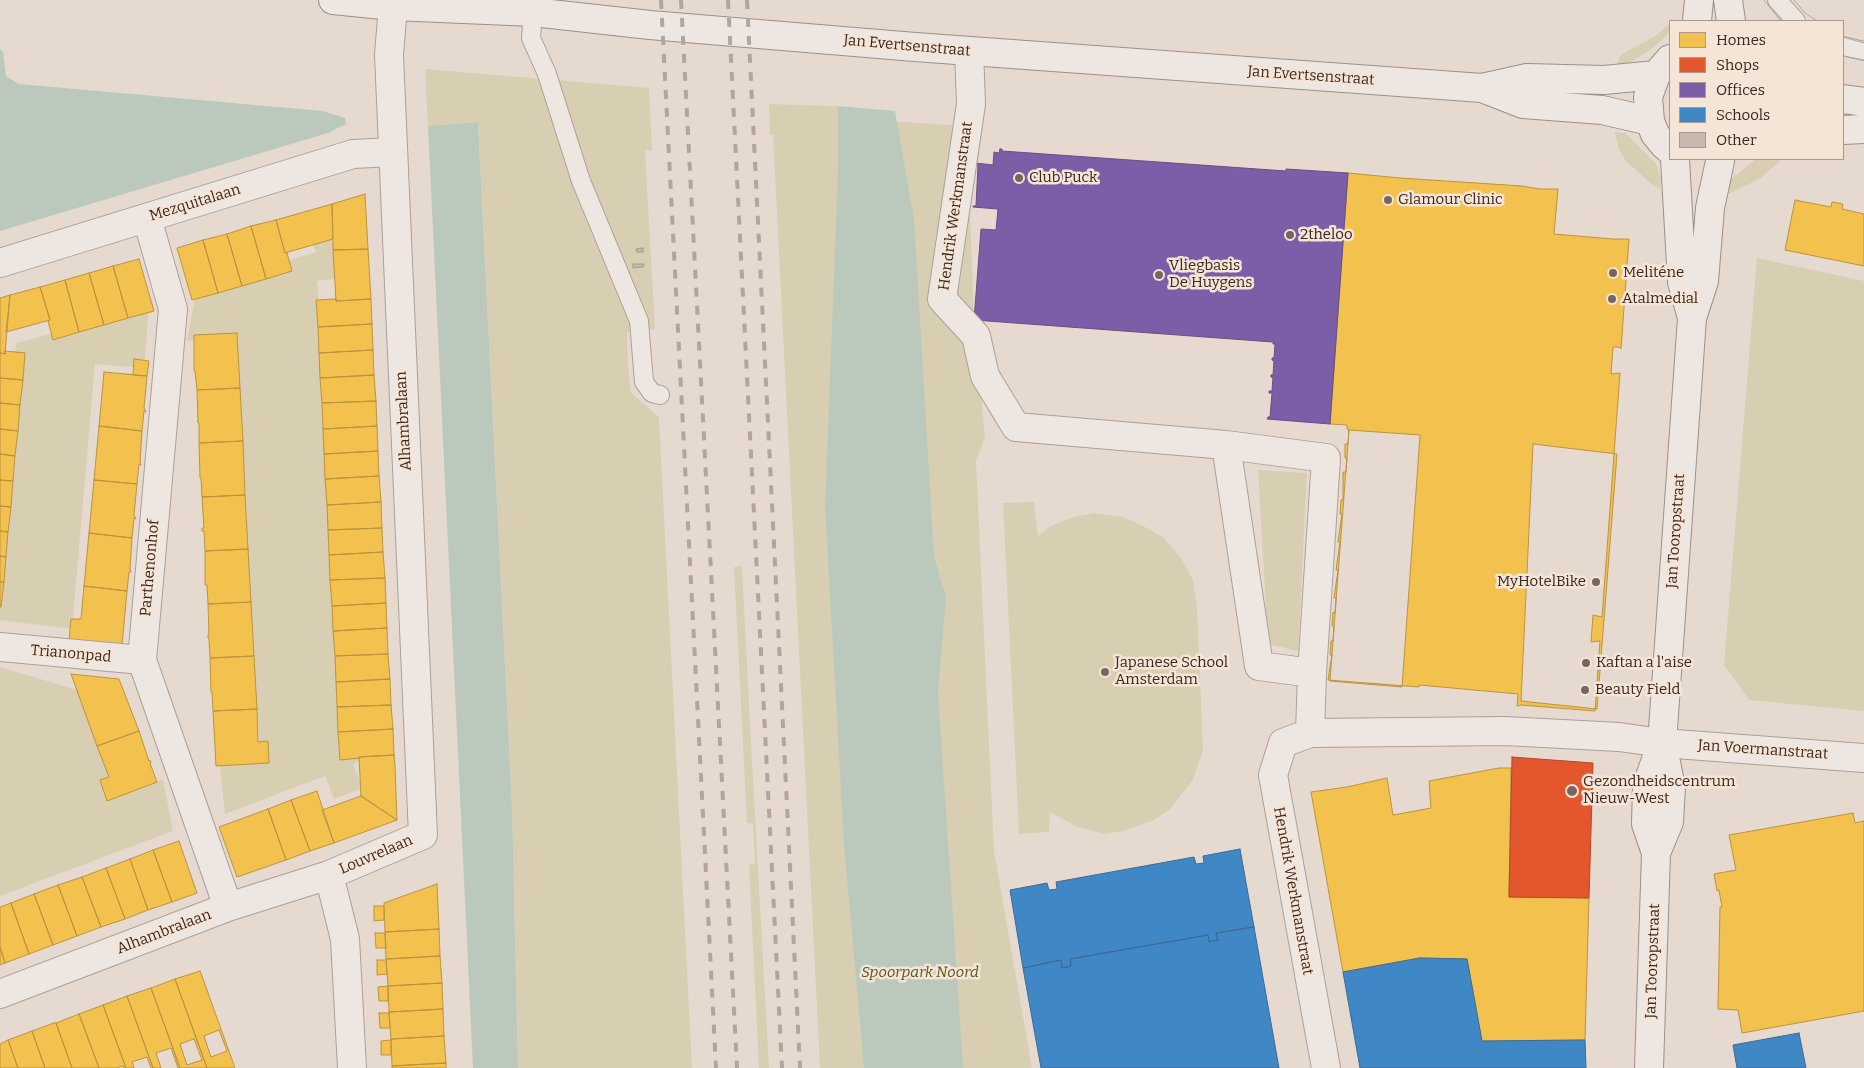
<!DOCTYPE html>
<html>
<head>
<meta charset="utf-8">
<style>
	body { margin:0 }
	#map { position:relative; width:1864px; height:1068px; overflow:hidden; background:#e6dad0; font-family:Bitter,serif }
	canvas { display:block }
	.legend { position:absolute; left:1669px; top:20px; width:175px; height:140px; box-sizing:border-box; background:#f5e5d7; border:1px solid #aa998e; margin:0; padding:6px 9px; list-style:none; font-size:15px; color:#3a2720 }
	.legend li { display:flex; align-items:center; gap:10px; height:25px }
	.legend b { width:25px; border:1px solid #aa998e }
</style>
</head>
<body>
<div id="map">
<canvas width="1864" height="1068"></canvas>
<ul class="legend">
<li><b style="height:14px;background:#f2c14e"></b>Homes</li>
<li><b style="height:14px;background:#e4572e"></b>Shops</li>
<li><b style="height:14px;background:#7b5ea7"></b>Offices</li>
<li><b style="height:14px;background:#3f88c5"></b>Schools</li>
<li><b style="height:14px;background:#c9b8b1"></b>Other</li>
</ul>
</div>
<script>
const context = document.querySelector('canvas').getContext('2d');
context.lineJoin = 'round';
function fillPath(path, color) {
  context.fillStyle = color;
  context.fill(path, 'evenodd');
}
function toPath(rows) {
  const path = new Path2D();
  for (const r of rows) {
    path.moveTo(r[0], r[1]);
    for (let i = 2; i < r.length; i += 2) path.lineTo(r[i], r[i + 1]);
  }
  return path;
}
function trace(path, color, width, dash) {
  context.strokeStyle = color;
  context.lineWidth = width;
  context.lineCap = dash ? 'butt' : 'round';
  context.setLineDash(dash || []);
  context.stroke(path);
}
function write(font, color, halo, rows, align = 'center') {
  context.font = font + ' Bitter,serif';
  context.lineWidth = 5;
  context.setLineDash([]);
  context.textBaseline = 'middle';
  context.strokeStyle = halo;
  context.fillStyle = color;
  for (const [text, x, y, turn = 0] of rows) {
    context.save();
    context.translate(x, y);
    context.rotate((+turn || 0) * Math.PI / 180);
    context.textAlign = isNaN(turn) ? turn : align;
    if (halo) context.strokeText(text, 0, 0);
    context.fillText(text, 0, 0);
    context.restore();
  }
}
const green = toPath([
	[1670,23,1670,31,1658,44,1644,54,1628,64,1616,67,1620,56,1629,50,1654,37],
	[425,69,649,88,652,150,645,150,655,329,627,332,628,363,631,393,659,417,692,1068,518,1068,512,807,478,122,428,126],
	[769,104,838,106,839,118,983,127,970,212,974,320,985,437,976,461,994,851,1032,1068,820,1068,773,135,770,135],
	[1615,132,1625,133,1657,165,1661,180,1660,189,1650,183,1626,161,1619,150],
	[1756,159,1782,159,1761,178,1723,197,1730,180],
	[330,236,334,245,337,279,317,281,355,748,360,761,353,764,362,788,334,799,325,776,225,814,220,766,261,763,229,338,187,341,197,287,316,252,312,242],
	[1757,258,1864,281,1864,711,1749,700,1724,665],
	[149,308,144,368,95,364,72,629,0,620,0,529,16,343],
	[1258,470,1307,473,1298,651,1268,644],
	[1034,502,1038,536,1051,526,1074,517,1094,513,1124,517,1145,527,1164,538,1181,558,1193,580,1197,609,1203,750,1193,780,1170,809,1154,820,1123,831,1105,834,1075,826,1050,812,1049,832,1019,834,1003,503],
	[742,566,750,724,769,1068,759,1068,749,865,755,864,753,824,747,823,734,567],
	[0,667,91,694,126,792,163,779,173,831,0,896]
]);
const water = toPath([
	[0,49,3,52,6,76,19,84,323,111,345,118,346,124,328,133,0,231],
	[838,106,895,111,914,219,934,556,946,597,938,691,963,1068,864,1068,844,844,825,506,838,170],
	[478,122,512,807,518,1068,473,1068,428,126]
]);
const homes = toPath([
	[1348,173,1400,178,1522,186,1540,189,1558,189,1554,234,1613,239,1629,239,1621,349,1619,347,1613,347,1611,374,1620,373,1602,617,1593,615,1591,642,1600,641,1595,711,1521,705,1517,706,1518,694,1419,685,1419,687,1328,680,1332,655,1330,655,1331,641,1333,641,1334,627,1332,626,1333,612,1335,613,1336,598,1334,598,1338,570,1336,570,1340,542,1338,542,1342,514,1340,514,1341,500,1343,500,1343,472,1346,472,1347,458,1345,458,1345,444,1348,444,1349,430,1347,429,1347,425,1330,424,1348,173],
	[365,194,368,249,333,250,332,204,365,194],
	[1795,200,1831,207,1832,202,1843,204,1842,209,1864,214,1864,266,1785,250,1795,200],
	[332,204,333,239,285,253,276,220,332,204],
	[276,220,285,253,287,253,292,271,266,279,251,226,276,220],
	[251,226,266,279,242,286,227,234,251,226],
	[227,234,242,286,218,293,203,240,227,234],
	[203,240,218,293,192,300,177,248,203,240],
	[368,249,371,299,336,301,333,250,368,249],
	[139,259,154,311,128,318,113,266,139,259],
	[113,266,128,318,104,325,89,273,113,266],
	[89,273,104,325,79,332,65,280,89,273],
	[65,280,79,332,53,340,48,321,50,320,40,287,65,280],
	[40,287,50,320,6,332,10,295,40,287],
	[10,295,5,354,0,353,0,298,10,295],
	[336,299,336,301,371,299,372,324,318,327,316,300,336,299],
	[372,324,373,350,319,353,318,327,372,324],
	[237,333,240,388,197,390,195,371,194,371,194,335,237,333],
	[373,350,374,375,320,378,319,353,373,350],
	[5,351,25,353,23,380,0,378,0,353,5,354,5,351],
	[134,359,149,361,147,376,133,375,134,359],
	[104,372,147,376,144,408,146,412,144,411,142,431,99,426,104,372],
	[374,375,376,401,322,403,320,378,374,375],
	[0,378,23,380,20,405,0,403,0,378],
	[240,388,243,441,199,443,199,424,197,421,198,422,197,390,240,388],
	[376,401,377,426,323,429,322,403,376,401],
	[0,403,20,405,18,431,0,429,0,403],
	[99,426,142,431,140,462,141,465,139,464,137,484,94,480,99,426],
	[377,426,378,451,324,454,323,429,377,426],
	[0,429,18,431,15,456,0,454,0,429],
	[1349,430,1420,435,1402,687,1330,681,1349,430],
	[243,441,245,495,202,497,201,478,200,478,199,443,243,441],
	[1533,444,1617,454,1597,709,1521,701,1533,444],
	[378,451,379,476,325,479,324,454,378,451],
	[0,454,15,456,13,481,0,480,0,454],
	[379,476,381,502,327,505,325,479,379,476],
	[0,480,13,481,11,507,0,506,0,480],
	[94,480,137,484,134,515,136,519,134,518,132,538,89,533,94,480],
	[245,495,248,549,205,551,204,531,202,531,202,528,204,528,202,497,245,495],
	[381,502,382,528,328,530,327,505,381,502],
	[0,506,11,507,8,532,0,531,0,506],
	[382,528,383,552,329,555,328,530,382,528],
	[0,531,8,532,6,557,0,556,0,531],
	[89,533,132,538,130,569,131,572,129,572,127,591,84,586,89,533],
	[248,549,251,602,208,604,207,585,205,585,205,551,248,549],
	[383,552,385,578,330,580,329,555,383,552],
	[0,556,6,557,4,582,0,582,0,556],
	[385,578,386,603,332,606,330,580,385,578],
	[0,582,4,582,1,607,0,607,0,582],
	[84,586,127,591,122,645,69,640,71,619,81,619,84,586],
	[251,602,254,656,210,658,209,639,208,638,208,635,209,636,208,604,251,602],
	[386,603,387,628,333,631,332,606,386,603],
	[387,628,388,654,335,656,333,631,387,628],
	[388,654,390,679,336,682,335,656,388,654],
	[254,656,257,709,213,711,212,692,211,692,210,658,254,656],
	[71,674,119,679,139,731,97,746,71,674],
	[390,679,391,705,337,707,336,682,390,679],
	[391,705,393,729,338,732,337,707,391,705],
	[257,709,258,742,268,741,269,763,216,766,213,711,257,709],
	[393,729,394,755,359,757,360,758,340,760,338,732,393,729],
	[139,731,149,761,150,760,151,763,150,763,157,782,107,801,100,780,109,777,97,746,139,731],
	[394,755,395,766,397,820,361,796,359,757,394,755],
	[1499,768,1511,768,1509,897,1589,898,1585,1040,1482,1041,1467,959,1420,958,1343,972,1311,792,1347,787,1387,778,1393,815,1431,808,1429,781,1499,768],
	[317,791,334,843,310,851,291,800,317,791],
	[361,796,397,820,334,843,322,810,361,796],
	[291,800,310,851,286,860,268,809,291,800],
	[268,809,286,860,237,877,219,827,268,809],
	[1853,813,1855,823,1864,821,1864,1011,1742,1033,1738,1010,1718,1009,1720,907,1722,907,1719,890,1717,891,1714,874,1736,870,1729,835,1853,813],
	[179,841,197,893,172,902,153,850,179,841],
	[153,850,172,902,148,910,130,859,153,850],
	[130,859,148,910,125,919,106,868,130,859],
	[106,868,125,919,101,927,82,877,106,868],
	[82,877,101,927,77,936,58,885,82,877],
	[437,884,439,929,385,932,384,903,437,884],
	[58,885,77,936,53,945,34,894,58,885],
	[34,894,53,945,29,954,11,903,34,894],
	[11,903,29,954,5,963,0,947,0,907,11,903],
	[374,906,384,906,384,920,374,921,374,906],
	[439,929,440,956,386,959,385,932,439,929],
	[375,933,385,933,386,948,376,948,375,933],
	[0,947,5,963,0,965,0,947],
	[440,956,442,983,388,986,386,959,440,956],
	[377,960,386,960,387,974,377,975,377,960],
	[200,971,203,979,235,1068,207,1068,175,979,200,971],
	[219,1030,227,1051,211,1057,204,1036,219,1030],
	[175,979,207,1068,180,1068,151,988,175,979],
	[194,1039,202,1060,187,1065,180,1044,194,1039],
	[442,983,443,1009,389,1012,388,986,442,983],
	[388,986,388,1001,379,1001,378,987,388,986],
	[151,988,180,1068,178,1068,171,1048,156,1053,161,1068,153,1068,127,996,151,988],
	[127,996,153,1068,151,1068,147,1057,132,1062,134,1068,126,1068,103,1005,127,996],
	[103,1005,126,1068,124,1068,123,1066,116,1068,99,1068,79,1014,103,1005],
	[443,1009,444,1036,391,1039,389,1012,443,1009],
	[379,1013,389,1013,390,1028,380,1028,379,1013],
	[79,1014,99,1068,72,1068,56,1023,79,1014],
	[54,1023,56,1023,72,1068,45,1068,32,1031,54,1023],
	[32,1031,45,1068,18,1068,8,1040,32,1031],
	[444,1036,446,1063,392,1066,391,1039,444,1036],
	[8,1040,18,1068,0,1068,0,1044,8,1040],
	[391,1040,391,1055,381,1055,381,1041,391,1040],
	[446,1063,446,1068,392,1068,392,1066,446,1063]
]);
const shops = toPath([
	[1512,757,1593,763,1589,898,1509,897,1512,757]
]);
const offices = toPath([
	[1000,149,1002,149,1002,151,1286,171,1286,169,1348,173,1330,424,1267,419,1268,417,1270,417,1272,393,1269,393,1269,391,1272,391,1273,377,1271,377,1271,375,1273,375,1274,361,1272,360,1272,358,1274,358,1275,344,1273,344,1273,342,974,320,981,229,996,230,998,209,973,207,973,206,976,206,978,165,976,163,993,165,994,152,999,153,1000,149]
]);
const schools = toPath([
	[1240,849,1254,927,1216,933,1218,940,1209,942,1208,935,1070,959,1071,966,1062,968,1061,960,1023,968,1010,890,1047,883,1049,890,1057,889,1056,882,1194,857,1196,864,1204,863,1203,856,1240,849],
	[1254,927,1279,1068,1041,1068,1023,968,1061,960,1062,968,1071,966,1070,959,1208,935,1209,942,1218,940,1216,933,1254,927],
	[1420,958,1467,959,1482,1041,1585,1040,1586,1068,1360,1068,1343,972,1420,958],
	[1799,1033,1806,1068,1737,1068,1733,1045,1799,1033]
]);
const building = toPath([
	[643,248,643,252,637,252,636,249,643,248],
	[633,264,644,264,643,267,633,268,633,264]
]);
const lane = toPath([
	[1777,0,1796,21],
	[533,12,531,38,547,74,581,181,639,321,644,382,652,393,660,395],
	[1843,46,1864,51]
]);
const street = toPath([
	[969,51,971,104,942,299,976,336,985,376,1016,427,1226,445,1326,458,1312,673,1310,733],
	[147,218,173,309,142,660,228,907],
	[0,263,353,154,393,152],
	[1226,445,1259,666,1312,673],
	[0,647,142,660],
	[329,875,345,939,352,1068],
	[0,994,228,907,329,875,423,835,389,55,393,6],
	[1326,1068,1273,775,1283,743,1310,733,1505,731,1619,737,1662,743,1864,758]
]);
const secondary = toPath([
	[333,0,393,6,533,12,650,25,915,47,1482,88,1527,78,1604,80,1656,75],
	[1728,0,1731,21],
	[1697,21,1699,0],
	[1670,59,1656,75,1648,97,1650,121,1655,134,1664,145,1670,150],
	[1482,88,1523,104,1602,110,1650,121],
	[1843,99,1864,102],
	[1843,130,1864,129],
	[1675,159,1682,282,1692,318],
	[1656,853,1646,824,1647,785,1662,743],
	[1649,1068,1656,853,1669,822,1671,787,1662,743,1692,318,1704,281,1710,208,1720,161]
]);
const tram = toPath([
	[1764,0,1781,21],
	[1794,0,1805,13,1817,21],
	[1843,37,1864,43],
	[1843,56,1864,60]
]);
const rail = toPath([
	[661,0,716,1068],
	[681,0,737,1068],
	[728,0,782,1068],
	[747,0,800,1068]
]);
const markers = [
	[1019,178,5,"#76665e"],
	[1388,200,5,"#76665e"],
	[1290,235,5,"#76665e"],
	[1613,273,5,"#76665e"],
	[1159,275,5,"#76665e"],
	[1612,299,5,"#76665e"],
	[1596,582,5,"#76665e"],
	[1586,663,5,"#76665e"],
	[1105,672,5,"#76665e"],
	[1585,690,5,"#76665e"],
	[1572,791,6,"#76665e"]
];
const streetNames = [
	["Jan Evertsenstraat",907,46,5],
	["Jan Evertsenstraat",1311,76,4],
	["Mezquitalaan",195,203,-17],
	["Hendrik Werkmanstraat",956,206,-82],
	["Alhambralaan",404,421,-93],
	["Jan Tooropstraat",1676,531,-86],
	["Parthenonhof",150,568,-85],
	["Trianonpad",71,654,5],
	["Jan Voermanstraat",1763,750,4],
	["Louvrelaan",376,855,-23],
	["Hendrik Werkmanstraat",1293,891,80],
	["Alhambralaan",164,932,-21],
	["Jan Tooropstraat",1653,961,-88]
];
const poiNames = [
	["Club Puck",1029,178],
	["Glamour Clinic",1398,200],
	["2theloo",1300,235],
	["Vliegbasis",1169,266],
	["De Huygens",1169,283],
	["Meliténe",1623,273],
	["Atalmedial",1622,299],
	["MyHotelBike",1586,582,"right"],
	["Japanese School",1115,663],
	["Amsterdam",1115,680],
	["Kaftan a l'aise",1596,663],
	["Beauty Field",1595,690],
	["Gezondheidscentrum",1583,782],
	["Nieuw-West",1583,799]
];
const parkNames = [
	["Spoorpark Noord",920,973]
];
fillPath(green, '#d8cfb3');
fillPath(water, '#bbc9bc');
fillPath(homes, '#f2c14e');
trace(homes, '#bb9340', 1);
fillPath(shops, '#e4572e');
trace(shops, '#b1492a', 1);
fillPath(offices, '#7b5ea7');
trace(offices, '#684e7e', 1);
fillPath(schools, '#3f88c5');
trace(schools, '#3e6b94', 1);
fillPath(building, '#c9b8b1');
trace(building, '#a6958f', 1);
trace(lane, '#aba099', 20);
trace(street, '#aba099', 30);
trace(secondary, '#9b8f88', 30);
trace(lane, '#eee7e1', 18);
trace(street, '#eee7e1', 28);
trace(secondary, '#eee7e1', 28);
trace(tram, '#ada6a1', 1);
trace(rail, '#ada6a1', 4, [9, 9]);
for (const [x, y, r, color] of markers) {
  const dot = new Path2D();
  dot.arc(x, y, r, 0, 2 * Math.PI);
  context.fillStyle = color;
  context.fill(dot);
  trace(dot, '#f5e5d7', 2);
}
write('15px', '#3a2720', '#f5e5d7', streetNames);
write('15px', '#3a2720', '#f5e5d7', poiNames, 'left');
write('italic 15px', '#565627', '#f5e5d7', parkNames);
</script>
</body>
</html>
